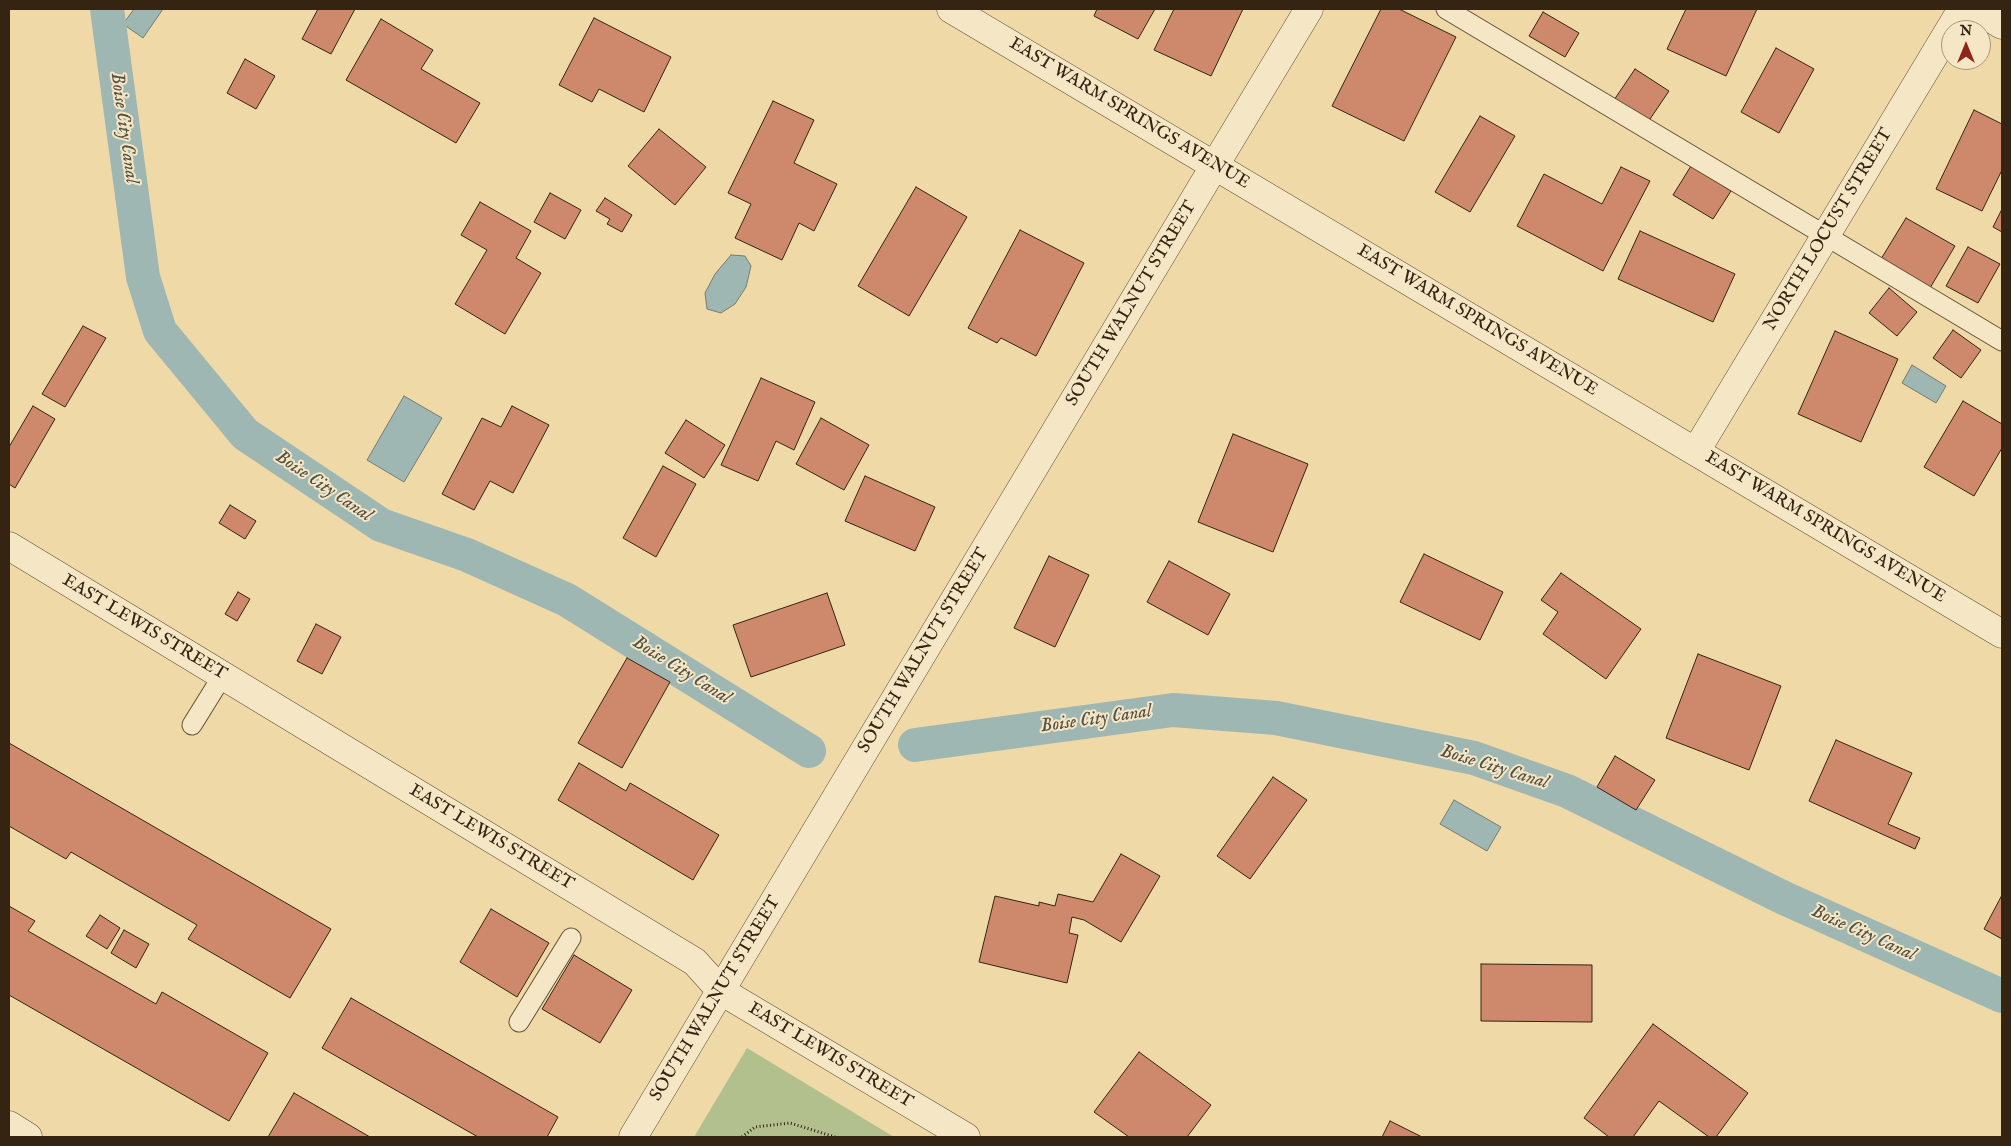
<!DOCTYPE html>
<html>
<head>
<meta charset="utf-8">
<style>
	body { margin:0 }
	#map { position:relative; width:2011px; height:1146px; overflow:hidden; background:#efd9a7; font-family:"IM FELL English",serif }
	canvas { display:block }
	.frame { position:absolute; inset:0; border:10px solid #342411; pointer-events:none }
	.north { position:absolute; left:1941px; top:20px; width:50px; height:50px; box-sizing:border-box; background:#f5e6c6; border:1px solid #a8987e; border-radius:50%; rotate:0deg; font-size:14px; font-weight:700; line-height:20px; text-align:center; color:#342411 }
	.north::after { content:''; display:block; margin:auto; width:18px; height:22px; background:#8f2418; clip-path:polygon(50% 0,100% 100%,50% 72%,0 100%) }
</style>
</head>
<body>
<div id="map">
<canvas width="2011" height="1146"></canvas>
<div class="frame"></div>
<div class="north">N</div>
</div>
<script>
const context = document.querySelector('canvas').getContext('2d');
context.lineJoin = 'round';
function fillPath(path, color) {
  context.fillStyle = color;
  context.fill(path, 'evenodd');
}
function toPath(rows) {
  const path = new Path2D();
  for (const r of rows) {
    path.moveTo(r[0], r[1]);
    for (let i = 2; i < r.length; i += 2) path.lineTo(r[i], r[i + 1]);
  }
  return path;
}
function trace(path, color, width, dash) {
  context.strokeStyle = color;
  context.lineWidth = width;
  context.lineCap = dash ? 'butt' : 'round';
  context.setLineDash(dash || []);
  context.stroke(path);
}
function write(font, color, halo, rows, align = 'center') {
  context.font = font + ' "IM FELL English",serif';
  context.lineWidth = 4;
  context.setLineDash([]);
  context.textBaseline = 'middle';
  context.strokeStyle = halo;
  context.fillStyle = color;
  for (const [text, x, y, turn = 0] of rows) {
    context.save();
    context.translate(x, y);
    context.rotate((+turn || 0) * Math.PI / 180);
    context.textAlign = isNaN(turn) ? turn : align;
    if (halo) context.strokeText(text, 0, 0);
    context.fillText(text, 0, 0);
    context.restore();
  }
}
const green = toPath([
	[747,1048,894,1137,694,1137]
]);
const water = toPath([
	[134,9,163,9,143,38,123,24,134,9],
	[731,255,745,256,751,266,746,287,735,304,721,313,707,309,705,293,715,274,731,255],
	[1912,365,1946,386,1936,403,1902,383,1912,365],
	[404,396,442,418,404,482,367,460,404,396],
	[1454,800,1501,827,1487,851,1440,824,1454,800]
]);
const canal = toPath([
	[107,9,143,277,160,331,245,434,381,525,467,555,567,600,809,751],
	[915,745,1173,710,1276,718,1474,758,1567,791,1784,898,2002,996]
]);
const building = toPath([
	[318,9,355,9,331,54,302,39,318,9],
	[1097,9,1155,9,1138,39,1094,16,1097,9],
	[1174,9,1243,9,1211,76,1154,50,1174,9],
	[1381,9,1399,9,1456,37,1404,141,1332,106,1381,9],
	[1686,9,1757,9,1726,76,1667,49,1686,9],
	[1543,12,1579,33,1565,57,1529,36,1543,12],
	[594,18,671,57,644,112,599,89,592,102,559,85,594,18],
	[381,19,433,50,421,69,480,103,456,143,346,80,381,19],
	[1776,48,1814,69,1779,133,1741,112,1776,48],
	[245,59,275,76,256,109,227,93,245,59],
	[1635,69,1669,91,1648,122,1614,100,1635,69],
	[773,101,814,120,794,163,837,184,814,231,799,223,782,260,735,238,751,204,728,193,773,101],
	[1974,110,2002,124,2002,170,1982,211,1936,189,1974,110],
	[1480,116,1515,136,1470,212,1435,192,1480,116],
	[659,129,706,167,675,205,628,166,659,129],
	[1691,166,1731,191,1713,219,1673,195,1691,166],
	[1621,167,1650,181,1603,271,1517,226,1544,174,1602,204,1621,167],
	[916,187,967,217,909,316,858,286,916,187],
	[550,193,581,210,565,239,534,222,550,193],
	[605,198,632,215,622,232,607,224,610,219,596,211,605,198],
	[480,202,531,231,516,258,541,273,505,334,455,304,487,250,461,235,480,202],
	[2002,209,2002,232,1993,227,2002,209],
	[1906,218,1955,246,1930,288,1881,259,1906,218],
	[1020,230,1084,263,1036,356,1001,338,997,343,968,328,1020,230],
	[1640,231,1735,274,1713,322,1618,279,1640,231],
	[1968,247,2000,264,1978,303,1946,286,1968,247],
	[1889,288,1917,312,1897,336,1869,313,1889,288],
	[83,326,106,338,65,407,42,394,83,326],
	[1953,330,1981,350,1961,378,1933,358,1953,330],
	[1835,331,1898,359,1861,442,1798,414,1835,331],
	[761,378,815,402,794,450,776,441,758,481,721,465,761,378],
	[1963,401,2002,424,2002,448,1974,496,1924,467,1963,401],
	[33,406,55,419,15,488,9,484,9,447,33,406],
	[512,406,549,425,513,493,490,481,474,510,442,494,482,418,501,427,512,406],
	[821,418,869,445,844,490,796,464,821,418],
	[686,420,725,445,704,478,665,453,686,420],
	[1233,434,1308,464,1273,552,1198,522,1233,434],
	[663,466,696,484,656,557,623,538,663,466],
	[865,476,935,507,915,551,845,521,865,476],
	[230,505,256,521,245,539,219,523,230,505],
	[1424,554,1503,592,1480,640,1400,602,1424,554],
	[1049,556,1089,575,1055,647,1014,628,1049,556],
	[1169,561,1230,594,1208,635,1147,602,1169,561],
	[1561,573,1641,629,1606,679,1543,634,1558,612,1541,600,1561,573],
	[238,592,250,599,237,621,225,614,238,592],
	[827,593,845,645,751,677,733,625,827,593],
	[316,624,341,637,322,674,297,661,316,624],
	[1698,654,1781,686,1749,770,1666,738,1698,654],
	[627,658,670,682,622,768,578,743,627,658],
	[1836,740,1912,773,1888,824,1920,838,1915,849,1809,801,1836,740],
	[9,743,331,929,290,998,188,939,197,925,71,852,66,859,9,826,9,743],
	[1615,756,1655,780,1636,810,1597,787,1615,756],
	[579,763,626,791,630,783,719,835,693,880,558,800,579,763],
	[1273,777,1307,800,1250,879,1217,856,1273,777],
	[1121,854,1160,876,1121,942,1084,920,1072,917,1069,933,1078,935,1067,983,979,962,995,896,1039,906,1039,902,1055,906,1058,894,1093,902,1121,854],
	[2002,895,2002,939,1984,929,2002,895],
	[9,906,35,921,28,931,156,1004,162,992,268,1053,229,1121,9,995,9,906],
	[491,909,549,943,517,997,460,962,491,909],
	[100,915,120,928,107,949,86,936,100,915],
	[124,930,149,944,136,968,111,953,124,930],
	[574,955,632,990,600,1043,542,1009,574,955],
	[1481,964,1592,965,1592,1022,1481,1021,1481,964],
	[351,998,558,1117,547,1137,478,1137,322,1048,351,998],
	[1653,1024,1748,1093,1716,1137,1709,1137,1659,1101,1633,1137,1609,1137,1584,1118,1653,1024],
	[1139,1052,1211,1105,1187,1137,1129,1137,1094,1112,1139,1052],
	[294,1093,370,1137,268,1137,294,1093],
	[1390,1121,1422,1137,1382,1137,1390,1121]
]);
const path = toPath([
	[742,1137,755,1127,790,1123,835,1137]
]);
const service = toPath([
	[1446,9,2002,341],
	[192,725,223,675],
	[519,1022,571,938]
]);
const minor = toPath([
	[1975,9,2002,25],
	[1215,165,1309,9],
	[1696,451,1962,9],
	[9,546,695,962,721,991,966,1137],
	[9,1125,28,1137]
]);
const tertiary = toPath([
	[951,9,2002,634],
	[633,1137,1215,165]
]);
const streetNames = [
	["EAST WARM SPRINGS AVENUE",1129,114,31],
	["NORTH LOCUST STREET",1829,230,-59],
	["SOUTH WALNUT STREET",1132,304,-59],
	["EAST WARM SPRINGS AVENUE",1477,321,31],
	["EAST WARM SPRINGS AVENUE",1825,528,31],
	["EAST LEWIS STREET",144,628,31],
	["SOUTH WALNUT STREET",924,651,-59],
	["EAST LEWIS STREET",491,838,31],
	["SOUTH WALNUT STREET",716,999,-59],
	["EAST LEWIS STREET",830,1056,31]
];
const waterNames = [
	["Boise City Canal",123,128,82],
	["Boise City Canal",323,487,34],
	["Boise City Canal",681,671,32],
	["Boise City Canal",1096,720,-8],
	["Boise City Canal",1494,768,17],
	["Boise City Canal",1863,934,24]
];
fillPath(green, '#b2c08d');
fillPath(water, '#9fb7b3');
trace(water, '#747c72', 1);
trace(canal, '#9fb7b3', 34);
fillPath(building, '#ce896d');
trace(building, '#342411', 1);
trace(service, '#635136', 21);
trace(minor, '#635136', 29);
trace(tertiary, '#635136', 29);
trace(path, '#342411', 3, [1, 2.5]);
trace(service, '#f5e6c6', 19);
trace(minor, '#f5e6c6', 28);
trace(tertiary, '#f5e6c6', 28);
write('18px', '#342411', '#f5e6c6', streetNames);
write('italic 19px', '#545042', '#f5e6c6', waterNames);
</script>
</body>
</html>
